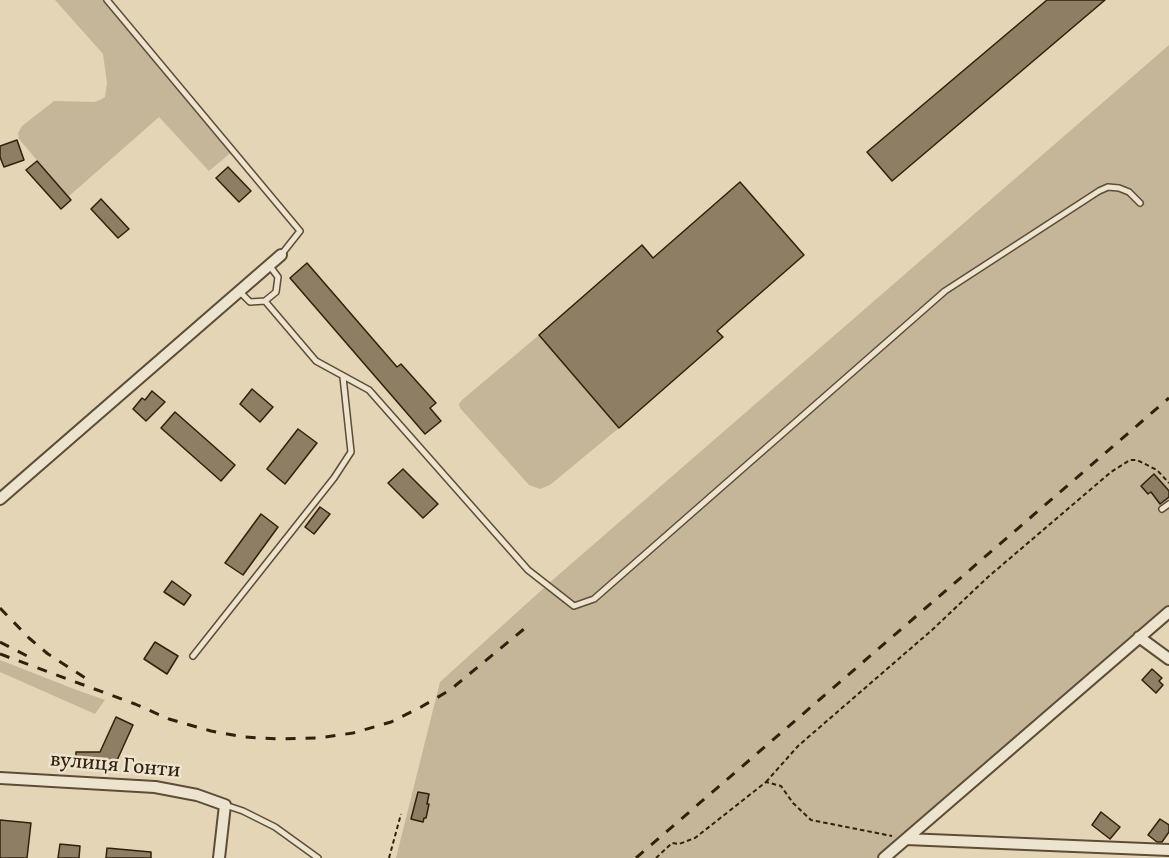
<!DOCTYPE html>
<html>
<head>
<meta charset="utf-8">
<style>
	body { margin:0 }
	canvas { display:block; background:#e3d5b6 }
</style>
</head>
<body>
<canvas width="1169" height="858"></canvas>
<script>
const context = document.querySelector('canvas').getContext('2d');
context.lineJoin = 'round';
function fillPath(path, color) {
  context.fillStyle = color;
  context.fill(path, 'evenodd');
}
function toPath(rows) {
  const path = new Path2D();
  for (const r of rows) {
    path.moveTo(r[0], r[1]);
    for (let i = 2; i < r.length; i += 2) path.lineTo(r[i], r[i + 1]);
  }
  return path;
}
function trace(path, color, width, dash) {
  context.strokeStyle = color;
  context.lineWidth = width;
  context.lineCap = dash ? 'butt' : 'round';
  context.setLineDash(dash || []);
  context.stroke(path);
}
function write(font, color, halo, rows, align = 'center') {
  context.font = font + ' Vollkorn,serif';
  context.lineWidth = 5;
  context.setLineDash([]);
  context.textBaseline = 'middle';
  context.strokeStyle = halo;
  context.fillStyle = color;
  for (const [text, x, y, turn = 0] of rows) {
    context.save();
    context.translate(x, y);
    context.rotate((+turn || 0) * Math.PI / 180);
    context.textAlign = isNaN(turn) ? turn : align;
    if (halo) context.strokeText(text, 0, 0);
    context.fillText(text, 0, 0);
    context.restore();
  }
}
const green = toPath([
	[55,0,107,0,233,151,209,171,159,117,68,197,19,139,18,133,22,126,54,101,94,102,100,100,105,97,107,83,103,54],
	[1169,45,1169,612,884,858,396,858,440,682,556,577],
	[539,335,619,428,550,485,540,489,529,485,460,408,459,404,462,400],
	[0,660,74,689,105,700,95,714,0,672]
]);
const building = toPath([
	[1047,0,1105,0,892,181,867,152,1047,0],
	[17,140,24,160,4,167,0,157,0,146,17,140],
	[37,161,71,200,61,209,26,170,37,161],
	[228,167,251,191,239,202,216,178,228,167],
	[740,182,804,255,717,331,723,337,619,428,539,335,642,245,653,258,740,182],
	[101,199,129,229,118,238,91,209,101,199],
	[307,263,397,367,401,364,436,403,430,408,441,421,425,434,290,278,307,263],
	[252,389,273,407,260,422,240,404,252,389],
	[152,391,165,402,146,421,133,409,142,398,145,400,152,391],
	[175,412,235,465,221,481,161,428,175,412],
	[298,429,317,443,285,484,267,469,298,429],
	[403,469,438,504,423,518,388,483,403,469],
	[1154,474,1169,491,1169,497,1160,504,1151,492,1148,494,1141,486,1154,474],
	[320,507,330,514,314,534,305,527,320,507],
	[261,514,278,527,243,575,225,563,261,514],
	[172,581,191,595,184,605,164,592,172,581],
	[155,642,178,656,167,674,144,659,155,642],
	[1152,669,1162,678,1159,681,1163,685,1156,693,1142,680,1152,669],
	[116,717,133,725,114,767,97,759,96,765,76,765,76,752,100,752,116,717],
	[418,792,429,794,427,804,429,804,426,818,424,818,423,822,411,819,418,792],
	[1101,812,1120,827,1110,839,1092,825,1101,812],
	[1160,819,1169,825,1169,832,1162,842,1157,842,1148,835,1160,819],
	[0,820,31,823,27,858,0,858,0,820],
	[60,844,80,846,79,858,58,858,60,844],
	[107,848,151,852,151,858,106,858,107,848]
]);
const path = toPath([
	[766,782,798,746,932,630,988,577,1111,472,1130,460,1137,460,1157,470,1169,483],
	[389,858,401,814],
	[656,858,672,843,679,844,695,838,766,782,781,786,793,803,811,820,892,836]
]);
const service = toPath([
	[107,0,300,231,281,255],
	[240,292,250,302,265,301,276,292,278,277,269,265],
	[265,301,316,361,369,390,528,570,574,606,594,599,945,291,1099,191,1108,187,1119,188,1129,192,1140,203],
	[1162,509,1169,504],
	[193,656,334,478,351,452,343,377],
	[225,805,243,811,275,827,318,858]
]);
const minor = toPath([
	[0,499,281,255],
	[1139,637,1169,659],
	[0,778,155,787,197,795,225,805,219,858],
	[906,839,1169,850],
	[884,858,1169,612]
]);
const rail = toPath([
	[0,608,29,638,48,654,90,681],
	[0,642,31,658],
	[0,654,135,704,169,719,211,731,244,737,278,739,319,738,353,733,391,722,421,707,450,690,530,624],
	[636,858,1169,398]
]);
const streetNames = [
	["вулиця Гонти",115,767,5]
];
fillPath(green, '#c5b699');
fillPath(building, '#8e7e64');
trace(building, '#32200c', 1.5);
trace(service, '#5e4d36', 8);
trace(minor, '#5e4d36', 14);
trace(path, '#32200c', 2, [4.5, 3]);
trace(service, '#ede4d0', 5);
trace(minor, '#ede4d0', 10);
trace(rail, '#32200c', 3, [10, 10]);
write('21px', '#32200c', '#ede4d0', streetNames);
</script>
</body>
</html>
